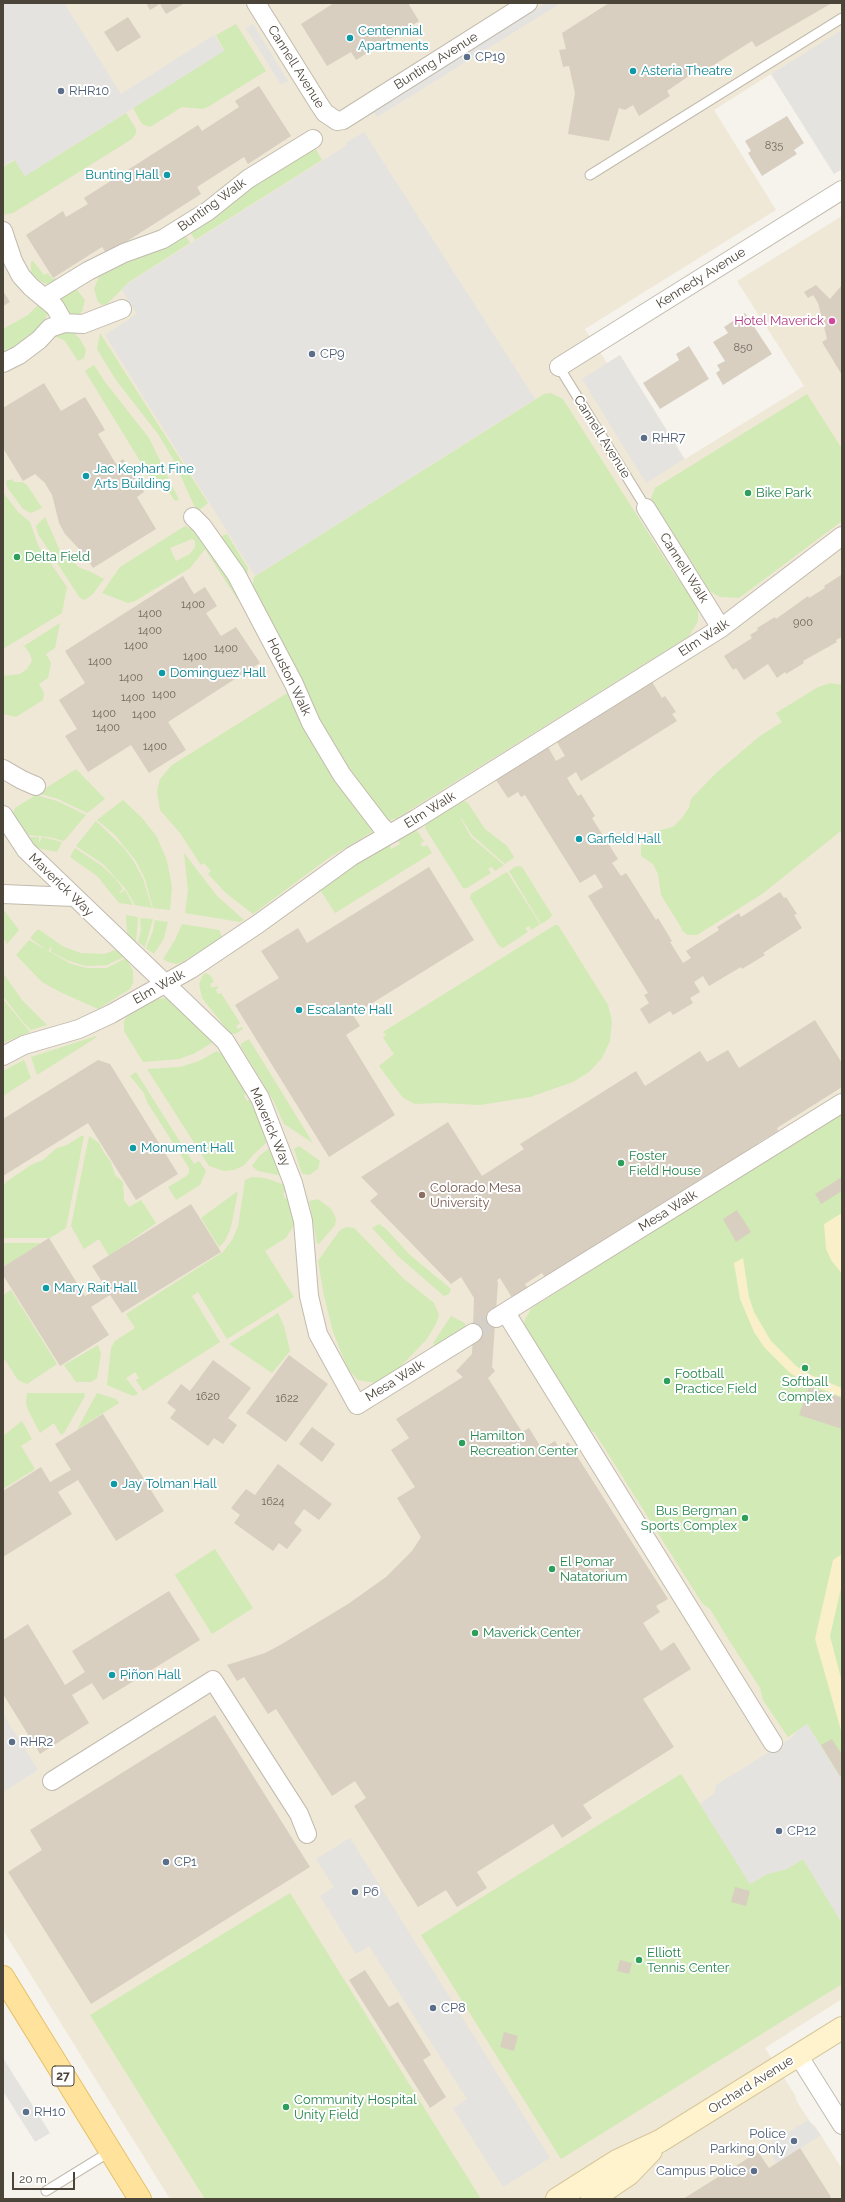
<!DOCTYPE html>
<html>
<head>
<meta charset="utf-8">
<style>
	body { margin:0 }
	#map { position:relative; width:845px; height:2202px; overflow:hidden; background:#f6f3ec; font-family:Raleway,sans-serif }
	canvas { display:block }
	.frame { position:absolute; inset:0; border:4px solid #4b4439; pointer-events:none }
	.scale { position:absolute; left:12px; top:2172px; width:63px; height:18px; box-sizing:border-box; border:2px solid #4b4439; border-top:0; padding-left:5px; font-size:12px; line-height:14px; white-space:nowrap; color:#4b4439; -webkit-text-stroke:3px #fff; paint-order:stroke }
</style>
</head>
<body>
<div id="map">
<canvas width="845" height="2202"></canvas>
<div class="frame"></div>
<div class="scale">20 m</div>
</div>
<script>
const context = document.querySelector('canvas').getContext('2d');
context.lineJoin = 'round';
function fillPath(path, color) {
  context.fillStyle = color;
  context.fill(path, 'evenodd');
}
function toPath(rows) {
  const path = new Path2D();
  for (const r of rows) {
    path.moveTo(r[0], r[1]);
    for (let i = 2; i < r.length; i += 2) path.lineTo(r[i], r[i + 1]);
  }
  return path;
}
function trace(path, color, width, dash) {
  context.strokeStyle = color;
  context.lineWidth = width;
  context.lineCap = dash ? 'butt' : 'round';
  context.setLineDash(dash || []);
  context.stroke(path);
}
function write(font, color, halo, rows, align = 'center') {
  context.font = font + ' Raleway,sans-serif';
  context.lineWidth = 4;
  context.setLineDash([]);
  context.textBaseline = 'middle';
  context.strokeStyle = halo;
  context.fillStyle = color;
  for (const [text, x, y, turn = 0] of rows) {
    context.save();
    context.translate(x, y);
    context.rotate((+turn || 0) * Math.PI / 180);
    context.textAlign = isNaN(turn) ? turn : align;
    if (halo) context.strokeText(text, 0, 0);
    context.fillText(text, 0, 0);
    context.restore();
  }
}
const education = toPath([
	[3,3,842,3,842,169,834,174,771,74,714,110,776,210,585,329,607,363,620,355,685,459,804,386,737,281,842,216,842,1999,765,2048,795,2095,797,2102,811,2123,815,2126,842,2169,842,2199,170,2199,3,1930]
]);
const green = toPath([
	[236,24,266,71,208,107,202,109,182,107,150,127,142,124,133,108,224,50,216,35],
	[126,113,136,129,136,133,132,139,13,213,3,215,3,167,15,160,25,176],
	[315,148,322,160,195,240,189,230,228,200],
	[184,233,190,243,129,282,107,304,102,305,98,302,94,289,100,274],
	[33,261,44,275,48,273,52,279,55,278,59,281,46,284,40,281,31,272,31,262],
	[26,288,47,307,48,314,37,333,11,352,8,348,5,351,7,355,3,358,3,329,28,315,38,305],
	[71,288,77,290,85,300,82,312,76,316,70,317,57,299],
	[64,330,74,333,80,339,86,350,84,358,78,361,65,341,57,337,48,339],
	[100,333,208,503,197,512,173,459,158,434,116,380,97,349],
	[94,365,105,382,149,438,179,500,175,501,163,483,156,487,85,371],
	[551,393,563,399,675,575,698,605,698,621,689,636,397,818,386,821,344,767,251,596,254,577,544,394],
	[807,394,842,449,842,521,739,598,720,597,710,591,651,498,655,488],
	[12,479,14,482,23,482,27,485,42,508,31,513,23,509,7,487,6,481],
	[3,492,18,512,30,522,38,545,67,587,62,613,3,649],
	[45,517,60,551,80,568,89,571,104,579,92,595,84,600,80,598,38,534,36,526],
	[185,526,197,532,225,571,240,597,237,599,205,549,190,568,135,601,128,603,102,593,120,567],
	[192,539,195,541,195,547,190,554,176,561,170,548],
	[227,534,248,568,246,585,215,539],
	[60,623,55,648,46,654,51,663,48,678,39,684,44,693,43,700,16,717,3,714,3,676,20,674,27,669,32,661,30,654,24,646],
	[831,683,842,685,842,830,762,894,697,935,688,935,681,930,682,929,661,895,658,874,653,864,641,856,641,847,644,839,649,833,673,827,682,818,689,808,691,799,715,774,760,736,782,722,776,713,818,687],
	[289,692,373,827,372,832,330,857,253,914,227,894,208,874,211,871,204,863,201,865,180,833,160,810,157,791,160,779,172,765],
	[76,769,105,799,87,813,58,799,38,793],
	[36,795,57,801,86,815,64,841,49,837,27,835,13,813,15,808],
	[123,800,142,818,157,837,167,861,172,887,170,910,153,908,145,879,136,861,114,834,97,820],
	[462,801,467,802,485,829,507,846,514,857,505,864,472,835,462,819,461,819,471,837,504,865,495,871,492,867,488,869,491,873,467,888,463,888,425,828,426,823],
	[96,821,124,848,134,862,143,879,152,908,135,905,125,888,115,877,103,864,76,846],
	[414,831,417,831,424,841,420,844,423,847,427,845,432,853,335,913,321,891,324,886,357,863,390,845,391,849,400,844,398,840],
	[28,837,39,837,39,843,42,837,62,842,57,852,37,848],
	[75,848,102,866,116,879,123,889,119,892,120,893,125,890,133,905,119,903,97,876,70,857],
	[184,853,217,896,244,920,240,922,185,913,188,890],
	[517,866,522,867,552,915,550,918,541,924,509,871],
	[507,872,540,924,532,930,529,926,525,928,528,932,503,948,499,946,470,898,471,894],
	[3,909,19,930,7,944,3,937],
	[126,915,138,917,136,942,127,935],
	[140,918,153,919,145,947,138,942,141,930],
	[155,920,168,922,164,938,154,954,146,948,153,931],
	[182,924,219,930,222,937,184,961,177,964,168,962,163,959,175,940],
	[555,925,558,925,608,1005,612,1021,610,1041,602,1058,589,1072,573,1082,530,1097,480,1105,440,1103,415,1104,403,1098,379,1066,394,1054,383,1038,386,1035,383,1032],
	[38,929,64,947,81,953,104,954,115,950,124,957,107,965,86,966,69,961,51,952,52,946,48,951,30,938],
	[29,940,71,964,87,968,107,968,126,958,133,971,133,983,130,989,98,1009,58,991,42,982,16,955],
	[3,973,22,1000,47,1025,31,1030,23,1022,3,996],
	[206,973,210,975,214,982,210,984,212,988,217,986,218,988,216,990,218,994,221,993,240,1023,236,1026,238,1029,242,1027,243,1029,235,1034,230,1033,202,998,199,984,203,975],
	[166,998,189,1014,187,1017,193,1023,196,1021,212,1043,193,1054,179,1059,143,1062,124,1031,124,1021,129,1014,158,999],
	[3,999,30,1032,3,1043],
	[96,1036,97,1037,37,1075,31,1057],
	[249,1039,313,1143,284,1124,273,1100,241,1047,241,1044],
	[217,1051,222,1054,247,1093,244,1096,247,1101,250,1100,269,1138,268,1141,254,1154,243,1166,234,1170,224,1171,209,1166,147,1069,180,1067,199,1061],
	[24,1060,31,1078,3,1096,3,1071],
	[136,1072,194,1164,199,1161,206,1171,200,1185,176,1200,168,1187,185,1177,189,1173,189,1168,147,1102,144,1093,130,1076],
	[842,1112,842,1780,807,1724,788,1737,763,1700,760,1688,727,1637,710,1609,702,1603,595,1433,588,1428,526,1332,524,1326,525,1319,532,1308],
	[81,1136,84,1136,66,1228,50,1238,3,1238,3,1187,6,1182,31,1165,43,1160,57,1148,67,1145],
	[89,1136,99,1143,104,1153,111,1162,115,1175,123,1182,124,1200,129,1207,141,1200,156,1223,109,1256,99,1239,84,1249,71,1226],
	[299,1146,320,1161,318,1169,309,1175,303,1174,301,1171,294,1149],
	[270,1148,281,1174,278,1175,258,1171,252,1166,259,1156],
	[252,1177,265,1178,285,1185,287,1191,283,1193,285,1199,289,1198,294,1225,286,1238,265,1251,294,1297,227,1339,198,1292,192,1296,220,1342,143,1391,136,1380,139,1378,135,1372,126,1378,138,1394,133,1396,107,1385,111,1348,115,1341,135,1328,126,1314,223,1252,232,1240,238,1227,245,1180],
	[238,1191,231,1227,225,1241,219,1247,201,1218],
	[318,1199,331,1209,336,1218,335,1225,319,1244,317,1243,309,1201],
	[379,1224,385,1228,410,1255,451,1289,449,1294,444,1296,400,1258,372,1228],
	[347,1227,354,1228,404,1279,434,1303,439,1315,436,1324,426,1340,398,1369,376,1383,358,1380,348,1369,333,1332,324,1296,318,1261,340,1230],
	[3,1243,41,1243,3,1267],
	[11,1290,57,1364,27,1384,18,1380,3,1357,3,1295],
	[278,1313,284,1326,290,1351,272,1373,229,1344],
	[451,1316,465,1323,465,1328,435,1346,433,1343],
	[98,1345,101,1354,97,1378,91,1382,76,1382,64,1365],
	[84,1393,85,1396,64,1433,61,1435,54,1423,40,1433,29,1412,26,1404,27,1393],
	[97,1393,116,1399,119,1403,77,1430],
	[22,1421,32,1439,21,1446,35,1469,3,1489,3,1436],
	[215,1549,253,1608,212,1634,175,1575],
	[681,1774,750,1884,767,1874,787,1869,803,1859,842,1923,842,1984,561,2159,421,1935],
	[290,1893,481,2199,205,2199,90,2015]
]);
const sand = toPath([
	[842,1213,842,1274,831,1260,826,1249,824,1224],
	[743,1258,749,1297,754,1312,771,1341,796,1366,811,1375,842,1388,842,1397,806,1383,790,1373,764,1347,754,1332,740,1299,734,1263],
	[842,1554,842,1584,830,1636,842,1682,842,1734,815,1639,833,1560]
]);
const parking = toPath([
	[3,3,64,3,121,94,214,35,224,51,25,176,14,159,3,166],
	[546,3,561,3,377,117,373,111],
	[253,24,288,81,281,85,246,28],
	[842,30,842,169,834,174,771,74],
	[364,132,535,399,255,576,105,335,137,314,122,290,127,284,347,145,346,143],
	[620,355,684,459,646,483,582,379],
	[3,1714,38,1770,3,1792],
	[807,1724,842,1780,842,1923,803,1859,787,1869,767,1874,750,1884,700,1804,715,1793,716,1785,792,1738,798,1730],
	[350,1838,550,2158,503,2187,453,2108,467,2099,455,2080,369,1946,356,1954,320,1896,334,1887,316,1859],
	[3,2058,50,2133,35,2142,3,2091],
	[808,2120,821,2135,777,2163,766,2146]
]);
const building = toPath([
	[146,3,185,3,166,14,160,4,150,10],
	[334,3,408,3,419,21,356,60,351,52,327,66,301,24],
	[609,3,832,3,756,47,752,41,701,73,699,69,667,91,670,96,639,116,633,105,625,110,619,108,609,141,568,134,575,93,569,66,563,67,559,50,566,49,562,33],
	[128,17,141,37,117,52,104,32],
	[259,86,291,136,248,164,244,157,197,187,201,194,107,254,102,247,53,278,26,235,63,211,66,217,88,204,84,198,198,125,202,131,239,107,235,101],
	[787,116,804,143,794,150,797,154,762,176,748,153,751,151,745,141],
	[816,285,830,299,842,285,842,375,822,342,827,339,818,303,813,295,808,298,804,292],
	[3,291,10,302,3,306],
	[745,313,772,354,723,385,716,373,720,370,717,365,725,361,713,342,728,333,724,327],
	[689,346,709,379,660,409,643,383,679,360,676,354],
	[44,383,61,411,85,397,105,430,98,434,116,464,123,459,144,492,137,497,156,529,93,568,84,554,65,534,59,523,52,495,45,483,35,474,23,481,3,448,3,408],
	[841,575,842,637,836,640,837,642,803,661,804,663,786,674,785,672,777,678,768,664,744,680,736,668,733,670,724,656,752,638,750,635,758,630,757,628,775,617,776,619,808,596,809,598,825,588,824,586],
	[183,576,194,594,205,587,217,606,206,613,221,636,236,627,260,663,168,722,186,750,149,773,131,745,88,772,65,736,77,729,59,700,85,683,65,651],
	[652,682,662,698,665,696,676,712,672,714,677,721,581,781,576,772,567,778,578,796,581,794,595,816,592,818,618,859,612,863,621,876,626,873,656,920,658,918,672,941,670,942,683,963,691,958,686,951,719,930,717,927,739,913,741,917,780,892,784,898,786,897,797,914,794,915,802,928,763,953,765,955,742,969,741,967,709,986,703,976,694,982,700,992,690,998,693,1003,673,1015,670,1011,649,1024,640,1009,649,1003,644,995,648,993,588,896,603,887,595,874,580,883,525,795,521,797,518,792,508,798,496,780,517,766,513,759,532,747,536,755,548,747,556,761,561,758,565,756,557,742,577,729,575,726,598,711,600,714],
	[429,867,474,940,353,1015,360,1026,346,1035,395,1115,329,1157,235,1005,279,978,261,951,298,928,307,943],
	[815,1020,842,1063,842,1087,777,1128,778,1131,758,1143,761,1148,548,1282,542,1273,525,1284,530,1292,514,1301,500,1278,497,1280,498,1283,492,1367,495,1371,488,1378,522,1432,529,1428,542,1449,555,1441,559,1448,568,1442,668,1599,656,1606,660,1612,643,1623,661,1651,674,1642,691,1669,643,1699,674,1747,583,1805,592,1818,562,1838,553,1824,477,1872,487,1888,457,1907,446,1890,418,1907,354,1806,366,1798,355,1781,332,1796,276,1709,268,1714,244,1677,237,1681,227,1665,265,1653,282,1644,348,1604,386,1577,412,1551,421,1537,397,1498,415,1487,391,1450,409,1438,396,1419,463,1377,456,1371,472,1354,474,1298,461,1277,451,1284,370,1201,378,1194,361,1177,448,1122,482,1176,524,1149,520,1144,636,1071,645,1086,700,1051,707,1062,728,1050,739,1068],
	[98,1060,110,1064,178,1174,136,1200,88,1123,3,1176,3,1119],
	[842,1177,842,1191,821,1204,815,1194],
	[191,1204,221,1252,122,1313,110,1295,91,1307,109,1335,60,1366,3,1275,3,1267,49,1238,85,1296,104,1285,92,1266],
	[737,1210,751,1232,736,1242,723,1219],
	[289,1355,328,1384,286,1442,246,1413],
	[213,1360,251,1388,228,1418,237,1425,223,1444,214,1438,208,1446,170,1418,176,1410,167,1403,181,1384,190,1391],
	[809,1387,842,1398,842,1429,799,1415],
	[103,1414,164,1511,116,1541,78,1480,58,1492,72,1514,3,1557,3,1491,41,1467,50,1482,71,1470,55,1444],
	[312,1427,335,1444,322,1462,299,1444],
	[278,1464,332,1504,319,1520,304,1509,294,1523,302,1530,287,1549,279,1543,273,1551,234,1523,240,1515,231,1508,246,1489,255,1495],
	[169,1591,200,1640,103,1700,92,1683,72,1695,89,1723,40,1754,3,1694,3,1640,28,1624,65,1685,85,1672,72,1651],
	[215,1715,310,1867,91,2004,8,1872,42,1850,30,1830],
	[832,1739,842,1755,842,1775,840,1776,821,1745],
	[735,1887,750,1891,746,1906,731,1902],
	[620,1960,632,1963,629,1974,617,1971],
	[365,1970,389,2007,398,2002,431,2055,423,2060,446,2097,430,2108,349,1980],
	[504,2032,518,2036,514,2051,500,2047],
	[800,2148,831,2197,829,2199,683,2199,758,2152,769,2168]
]);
const streetTunnel = toPath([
	[473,1333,495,1319]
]);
const lane = toPath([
	[590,175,842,18],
	[559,367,646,508],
	[46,2191,111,2151]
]);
const street = toPath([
	[256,3,319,104,325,113,337,121,343,120,528,3],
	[3,231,13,261,21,276,31,287,55,307,64,323],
	[44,298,88,271,124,253,163,239,208,211,248,179,313,139],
	[3,363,19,355,39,340,50,328,64,323,83,324,122,309],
	[559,367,842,190],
	[646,508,721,628],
	[193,517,202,526,236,574,294,684,311,723,342,775,381,826,390,834],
	[3,769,22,780,36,786],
	[3,815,26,850,225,1041,260,1098,293,1183,303,1221,309,1296,318,1334,357,1405,473,1333],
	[3,894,74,897],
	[3,1056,24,1045,79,1029,111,1014,191,969,258,924,352,856,416,819,721,628,842,536],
	[506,1313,773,1743],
	[496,1318,842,1103],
	[52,1781,213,1680,299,1814,307,1834],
	[798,2055,842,2125]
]);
const secondary = toPath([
	[557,2199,617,2161,660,2141,842,2028],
	[592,2199,629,2174,651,2151]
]);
const primary = toPath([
	[3,1977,140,2199]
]);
const markers = [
	[350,38,4,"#0f9aa8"],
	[467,57,4,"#5c6f8a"],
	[633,71,4,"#0f9aa8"],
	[61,91,4,"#5c6f8a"],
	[167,175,4,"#0f9aa8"],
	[832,321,4,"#d1479c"],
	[312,354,4,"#5c6f8a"],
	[644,438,4,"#5c6f8a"],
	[86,476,4,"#0f9aa8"],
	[748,493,4,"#2e9e5b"],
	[17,557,4,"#2e9e5b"],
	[162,673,4,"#0f9aa8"],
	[579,839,4,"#0f9aa8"],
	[299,1010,4,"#0f9aa8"],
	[133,1148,4,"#0f9aa8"],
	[621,1163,4,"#2e9e5b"],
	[422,1195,4,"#8d6e63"],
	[46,1288,4,"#0f9aa8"],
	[805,1368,4,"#2e9e5b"],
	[667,1381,4,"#2e9e5b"],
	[462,1443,4,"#2e9e5b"],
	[114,1484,4,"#0f9aa8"],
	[745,1518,4,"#2e9e5b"],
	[552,1569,4,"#2e9e5b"],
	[475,1633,4,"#2e9e5b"],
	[112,1675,4,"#0f9aa8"],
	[12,1742,4,"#5c6f8a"],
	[779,1831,4,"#5c6f8a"],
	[166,1862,4,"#5c6f8a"],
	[355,1892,4,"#5c6f8a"],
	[639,1960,4,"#2e9e5b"],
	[433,2008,4,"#5c6f8a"],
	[286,2107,4,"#2e9e5b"],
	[26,2112,4,"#5c6f8a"],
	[794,2141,4,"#5c6f8a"],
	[754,2171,4,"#5c6f8a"]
];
const numberNames = [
	["835",774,146],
	["850",743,348],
	["1400",193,605],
	["1400",150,614],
	["900",803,623],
	["1400",150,631],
	["1400",136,646],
	["1400",226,649],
	["1400",195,657],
	["1400",100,662],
	["1400",131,678],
	["1400",164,695],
	["1400",133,698],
	["1400",104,714],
	["1400",144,715],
	["1400",108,728],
	["1400",155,747],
	["1620",208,1397],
	["1622",287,1399],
	["1624",273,1502]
];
const shields = [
	[63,2076,22]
];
const shieldNames = [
	["27",63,2076]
];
const cultureNames = [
	["Centennial",358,31],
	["Apartments",358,46],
	["Asteria Theatre",641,71],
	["Bunting Hall",159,175,"right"],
	["Jac Kephart Fine",94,469],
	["Arts Building",94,484],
	["Dominguez Hall",170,673],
	["Garfield Hall",587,839],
	["Escalante Hall",307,1010],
	["Monument Hall",141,1148],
	["Mary Rait Hall",54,1288],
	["Jay Tolman Hall",122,1484],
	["Piñon Hall",120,1675]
];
const serviceNames = [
	["CP19",475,57],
	["RHR10",69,91],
	["CP9",320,354],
	["RHR7",652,438],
	["RHR2",20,1742],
	["CP12",787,1831],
	["CP1",174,1862],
	["P6",363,1892],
	["CP8",441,2008],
	["RH10",34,2112],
	["Police",786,2134,"right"],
	["Parking Only",786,2149,"right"],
	["Campus Police",746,2171,"right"]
];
const streetNames = [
	["Bunting Avenue",436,61,-32],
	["Cannell Avenue",296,67,58],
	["Bunting Walk",212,205,-36],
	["Kennedy Avenue",701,278,-32],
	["Cannell Avenue",602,437,58],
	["Cannell Walk",684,568,58],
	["Elm Walk",704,638,-33],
	["Houston Walk",289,677,64],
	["Elm Walk",430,810,-32],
	["Maverick Way",61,885,44],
	["Elm Walk",159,987,-29],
	["Maverick Way",270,1127,67],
	["Mesa Walk",668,1211,-32],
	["Mesa Walk",395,1381,-32],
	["Orchard Avenue",751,2085,-32]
];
const hotelNames = [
	["Hotel Maverick",824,321]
];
const leisureNames = [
	["Bike Park",756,493],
	["Delta Field",25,557],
	["Foster",629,1156],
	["Field House",629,1171],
	["Football",675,1374],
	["Practice Field",675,1389],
	["Softball",805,1382,"center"],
	["Complex",805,1397,"center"],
	["Hamilton",470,1436],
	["Recreation Center",470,1451],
	["Bus Bergman",737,1511,"right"],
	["Sports Complex",737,1526,"right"],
	["El Pomar",560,1562],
	["Natatorium",560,1577],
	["Maverick Center",483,1633],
	["Elliott",647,1953],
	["Tennis Center",647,1968],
	["Community Hospital",294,2100],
	["Unity Field",294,2115]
];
const educationNames = [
	["Colorado Mesa",430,1188],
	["University",430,1203]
];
fillPath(education, '#efe8d6');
fillPath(green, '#d2eab5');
fillPath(sand, '#f9efc9');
fillPath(parking, '#e5e3e0');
fillPath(building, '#d8cfc1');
trace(streetTunnel, '#d4d0c8', 18, [18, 9]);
trace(lane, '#c2bbae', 11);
trace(street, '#c2bbae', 20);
trace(secondary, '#d6c79b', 24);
trace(primary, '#e6c16a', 24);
trace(lane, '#fff', 9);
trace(street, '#fff', 18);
trace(secondary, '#fff3cd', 22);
trace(primary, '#ffe39c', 22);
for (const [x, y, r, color] of markers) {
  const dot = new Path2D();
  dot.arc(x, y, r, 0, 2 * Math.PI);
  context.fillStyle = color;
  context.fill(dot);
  trace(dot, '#fff', 1.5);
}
write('11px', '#6e675b', null, numberNames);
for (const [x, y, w] of shields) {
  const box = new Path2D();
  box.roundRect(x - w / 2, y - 10, w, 20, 3);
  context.fillStyle = '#fff';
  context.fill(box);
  trace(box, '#4b4439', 1);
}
write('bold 12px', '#4b4439', null, shieldNames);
write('13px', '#0d838f', '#fff', cultureNames, 'left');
write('13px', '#4e5e75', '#fff', serviceNames, 'left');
write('13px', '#4b4439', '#fff', streetNames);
write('13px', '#b23c85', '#fff', hotelNames, 'right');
write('13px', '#27864d', '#fff', leisureNames, 'left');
write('13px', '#785e54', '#fff', educationNames, 'left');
</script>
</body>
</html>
